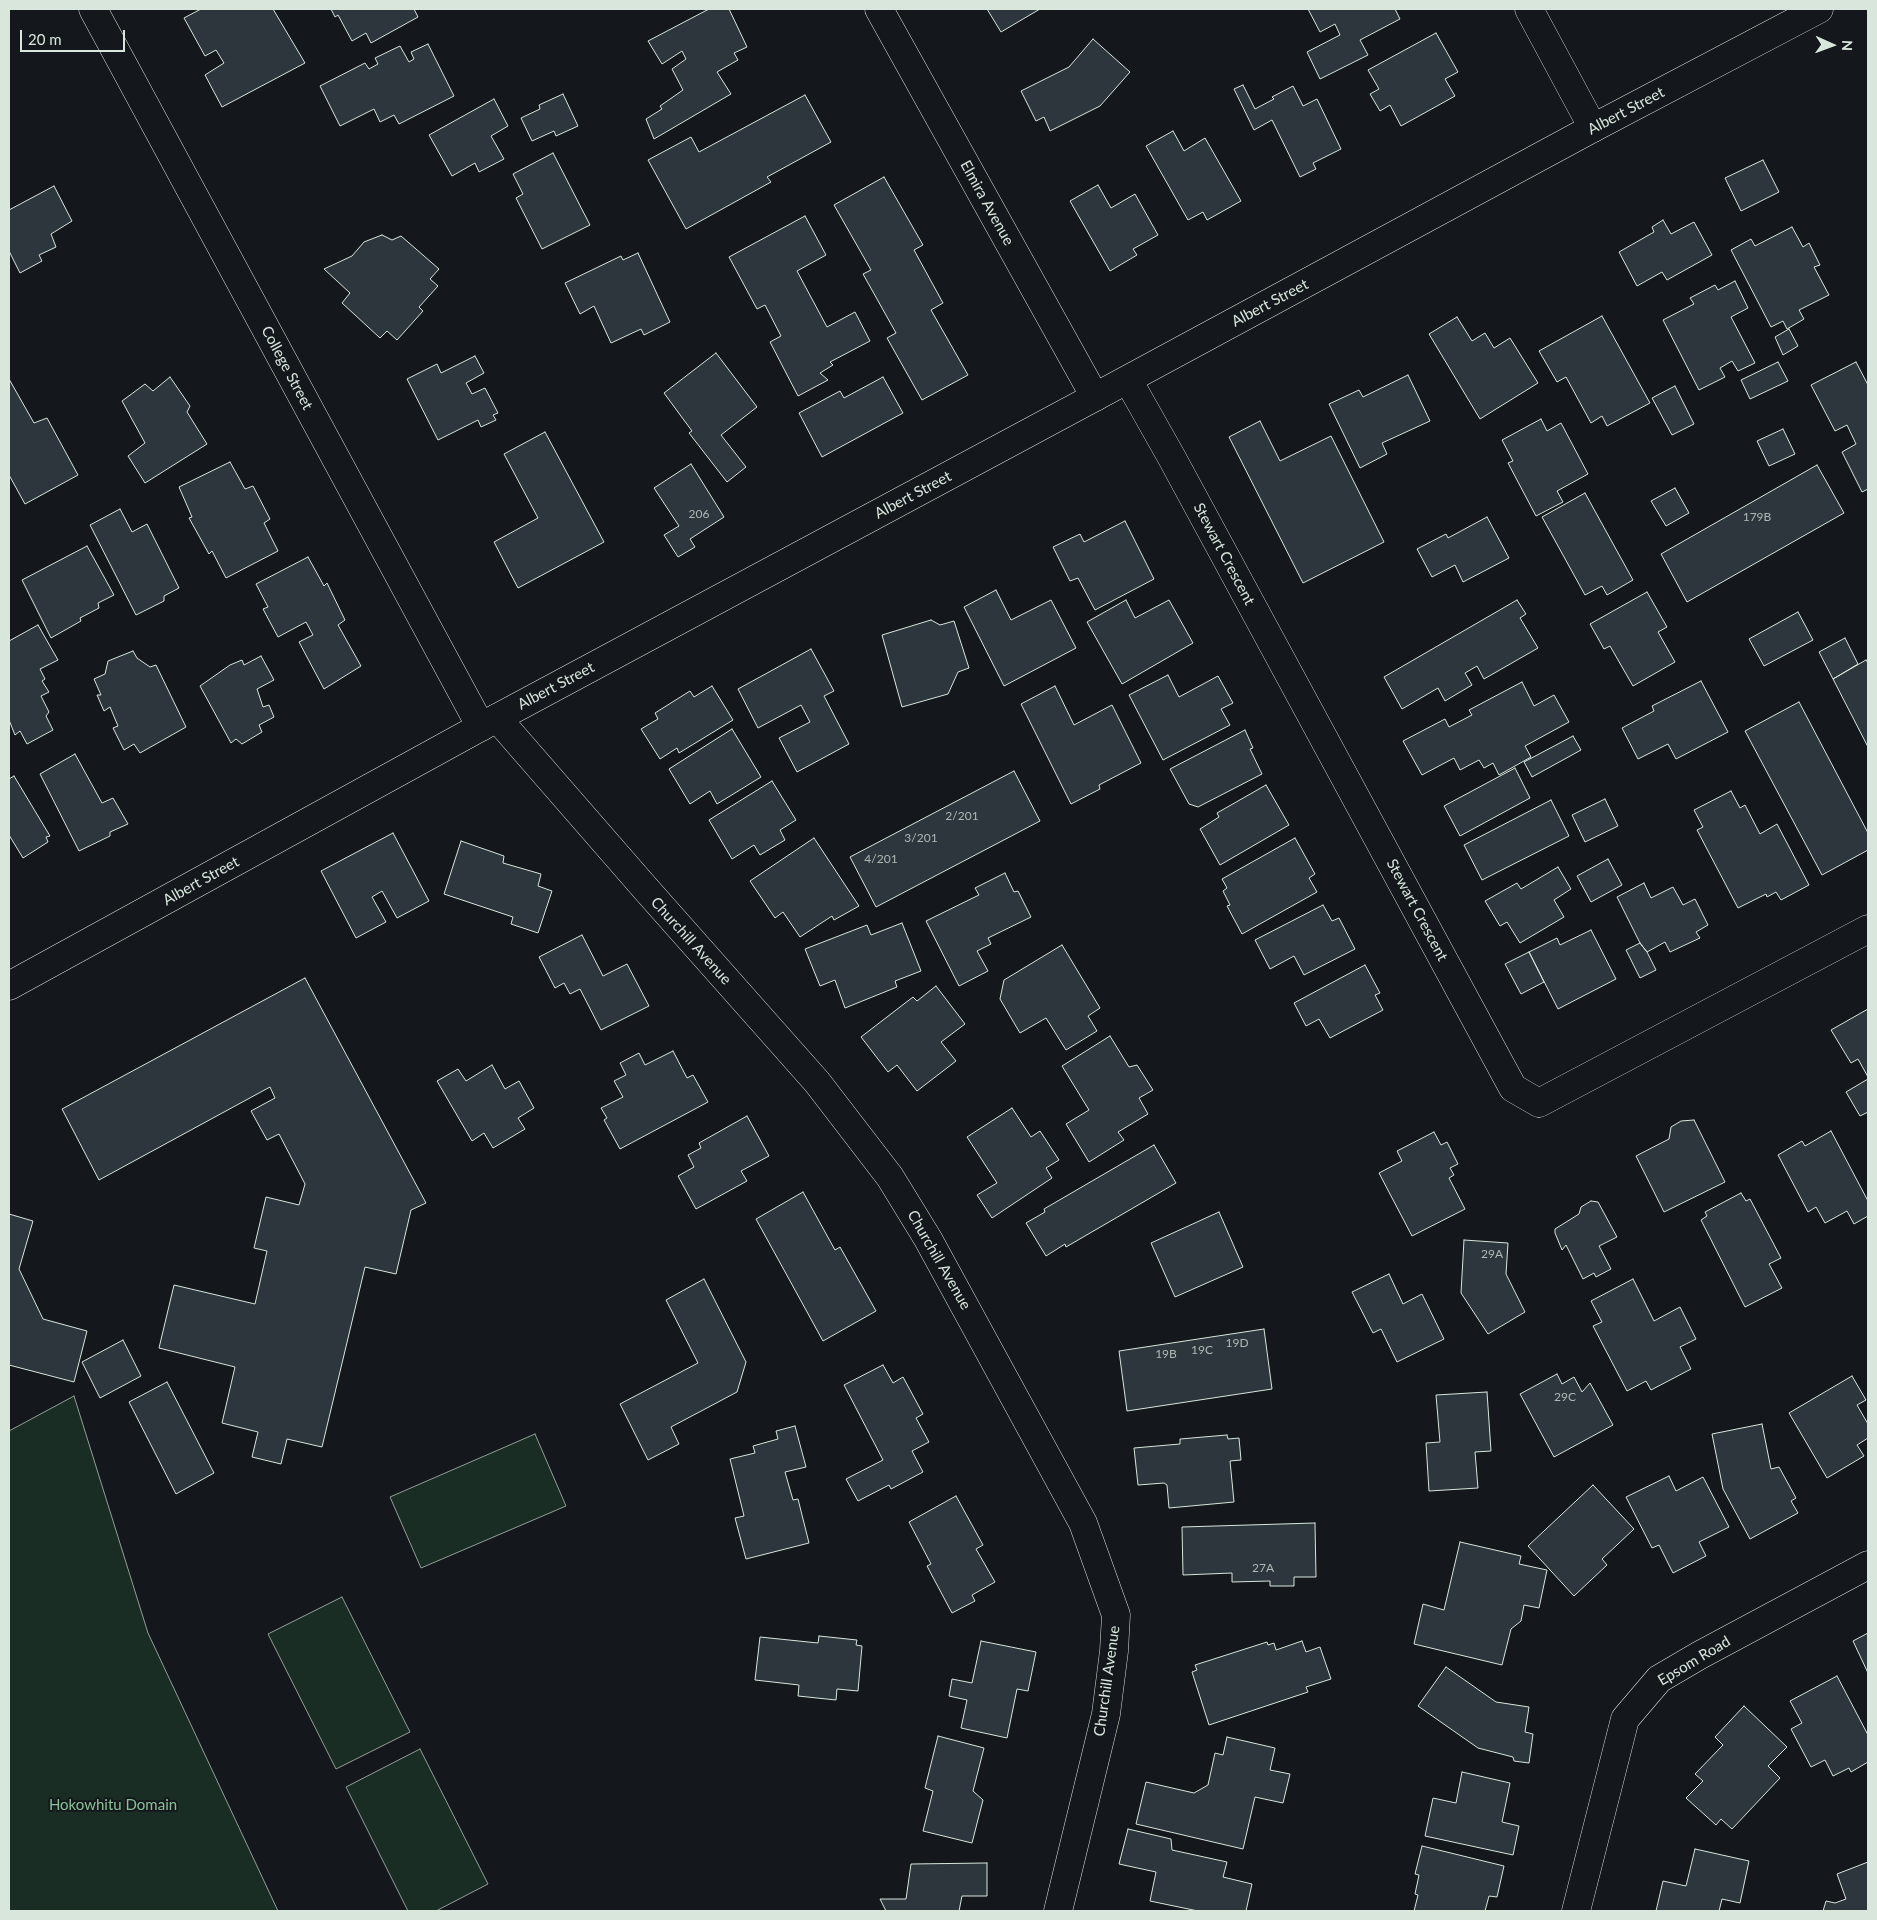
<!DOCTYPE html>
<html>
<head>
<meta charset="utf-8">
<style>
	body { margin:0 }
	#map { position:relative; width:1877px; height:1920px; overflow:hidden; background:#14181c; font-family:Lato,sans-serif }
	canvas { display:block }
	.frame { position:absolute; inset:0; border:10px solid #d8e6dc; pointer-events:none }
	.north { position:absolute; left:1807px; top:20px; width:50px; height:50px; -webkit-text-stroke:4px #14181c; paint-order:stroke; rotate:92deg; font-size:14px; font-weight:700; line-height:20px; text-align:center; color:#d8e6dc }
	.north::after { content:''; display:block; margin:auto; width:18px; height:22px; background:#d8e6dc; clip-path:polygon(50% 0,100% 100%,50% 72%,0 100%) }
	.scale { position:absolute; left:20px; top:30px; width:105px; height:22px; box-sizing:border-box; border:2px solid #d8e6dc; border-top:0; padding-left:6px; font-size:15px; line-height:18px; white-space:nowrap; color:#d8e6dc; -webkit-text-stroke:4px #14181c; paint-order:stroke }
</style>
</head>
<body>
<div id="map">
<canvas width="1877" height="1920"></canvas>
<div class="frame"></div>
<div class="north">N</div>
<div class="scale">20 m</div>
</div>
<script>
const context = document.querySelector('canvas').getContext('2d');
context.lineJoin = 'round';
function fillPath(path, color) {
  context.fillStyle = color;
  context.fill(path, 'evenodd');
}
function toPath(rows) {
  const path = new Path2D();
  for (const r of rows) {
    path.moveTo(r[0], r[1]);
    for (let i = 2; i < r.length; i += 2) path.lineTo(r[i], r[i + 1]);
  }
  return path;
}
function trace(path, color, width, dash) {
  context.strokeStyle = color;
  context.lineWidth = width;
  context.lineCap = dash ? 'butt' : 'round';
  context.setLineDash(dash || []);
  context.stroke(path);
}
function write(font, color, halo, rows, align = 'center') {
  context.font = font + ' Lato,sans-serif';
  context.lineWidth = 4;
  context.setLineDash([]);
  context.textBaseline = 'middle';
  context.strokeStyle = halo;
  context.fillStyle = color;
  for (const [text, x, y, turn = 0] of rows) {
    context.save();
    context.translate(x, y);
    context.rotate((+turn || 0) * Math.PI / 180);
    context.textAlign = isNaN(turn) ? turn : align;
    if (halo) context.strokeText(text, 0, 0);
    context.fillText(text, 0, 0);
    context.restore();
  }
}
const green = toPath([
	[74,1396,148,1633,278,1911,9,1911,9,1431,74,1396],
	[535,1434,566,1506,421,1568,390,1497,535,1434],
	[342,1597,410,1732,336,1769,268,1634,342,1597],
	[420,1749,488,1884,436,1911,408,1911,346,1787,420,1749]
]);
const building = toPath([
	[201,9,273,9,305,63,222,107,205,75,224,63,216,50,205,56,184,18,201,9],
	[331,9,414,9,418,17,371,43,366,33,352,41,338,15,335,17,331,9],
	[709,9,729,9,747,47,734,53,738,60,717,72,731,94,654,139,646,119,662,109,660,106,683,90,672,69,686,59,682,51,662,64,648,41,709,9],
	[987,9,1040,9,1001,32,987,9],
	[1308,9,1395,9,1400,19,1360,40,1368,55,1320,79,1307,52,1340,35,1335,24,1320,32,1308,9],
	[1436,33,1458,72,1445,79,1455,96,1401,126,1390,105,1380,111,1370,94,1379,89,1368,70,1436,33],
	[1093,39,1130,72,1100,106,1050,131,1044,117,1036,121,1021,91,1069,67,1093,39],
	[428,44,454,96,399,124,394,115,380,122,374,109,340,126,320,86,365,63,369,69,378,64,375,58,400,46,409,62,414,59,411,52,428,44],
	[1243,85,1255,109,1274,99,1272,97,1293,86,1303,106,1317,99,1341,149,1313,163,1316,169,1300,177,1272,120,1254,130,1234,89,1243,85],
	[563,94,578,126,556,136,554,131,532,141,521,118,540,109,539,105,563,94],
	[805,95,831,142,767,177,771,182,686,229,648,160,691,137,699,152,805,95],
	[494,99,508,126,491,136,504,159,479,172,475,163,452,176,429,135,494,99],
	[1173,131,1184,151,1205,138,1241,201,1207,220,1203,212,1188,220,1146,146,1173,131],
	[553,153,590,225,542,249,516,198,523,194,513,174,553,153],
	[1763,160,1779,192,1741,211,1725,178,1763,160],
	[884,177,923,245,914,250,943,303,931,310,968,375,922,400,887,338,896,333,863,274,871,270,834,205,884,177],
	[1098,185,1111,208,1135,194,1158,235,1133,249,1137,255,1110,271,1070,201,1098,185],
	[54,186,72,221,51,234,56,247,39,255,42,261,20,273,9,251,9,210,54,186],
	[805,216,826,255,797,271,827,327,855,312,870,341,830,362,833,365,820,373,828,380,798,396,770,342,781,336,765,305,757,309,729,257,805,216],
	[1663,220,1671,234,1694,222,1712,255,1667,280,1662,272,1637,286,1619,252,1654,232,1652,227,1663,220],
	[1792,227,1803,247,1809,243,1820,265,1814,267,1829,295,1799,310,1804,319,1787,329,1783,321,1771,327,1731,250,1751,239,1755,246,1792,227],
	[382,235,392,240,401,236,439,269,430,279,438,286,419,307,423,311,397,340,387,331,380,338,342,303,350,293,324,269,352,256,364,242,382,235],
	[638,253,670,322,644,335,641,329,611,343,594,306,580,314,565,283,621,256,623,260,638,253],
	[1735,281,1748,308,1731,317,1755,363,1738,371,1732,361,1720,368,1725,377,1699,390,1663,320,1694,304,1690,298,1715,285,1718,290,1735,281],
	[1602,316,1650,403,1607,426,1602,416,1591,423,1566,377,1557,382,1539,351,1602,316],
	[1457,317,1472,341,1485,333,1494,348,1510,338,1538,383,1480,419,1429,334,1457,317],
	[1789,329,1798,346,1783,355,1775,337,1789,329],
	[716,353,757,407,721,435,746,467,727,482,689,433,692,431,664,393,716,353],
	[475,356,484,373,466,383,472,394,485,388,498,413,493,415,496,420,481,427,478,420,438,440,407,379,437,364,441,373,475,356],
	[1778,362,1788,381,1750,399,1741,380,1778,362],
	[1856,362,1868,385,1868,489,1862,492,1842,452,1856,444,1847,425,1835,431,1811,385,1856,362],
	[1408,375,1430,421,1382,443,1387,454,1360,468,1329,404,1359,390,1363,397,1408,375],
	[170,377,190,406,187,412,207,444,145,483,128,456,145,443,122,401,145,384,153,391,170,377],
	[883,377,903,413,822,457,799,413,840,391,844,398,883,377],
	[9,379,34,423,47,418,78,475,25,504,9,475,9,379],
	[1675,386,1694,424,1672,435,1652,398,1675,386],
	[1541,419,1547,431,1561,423,1588,474,1557,491,1563,502,1536,516,1508,463,1513,461,1502,440,1541,419],
	[1260,421,1280,461,1331,436,1384,542,1303,583,1229,437,1260,421],
	[1783,429,1795,454,1769,466,1757,441,1783,429],
	[545,432,604,542,518,588,494,542,538,518,504,454,545,432],
	[230,462,245,489,253,486,270,519,264,523,278,551,226,578,212,551,209,554,189,518,192,517,179,487,230,462],
	[691,464,724,517,690,539,695,547,678,557,664,535,679,526,654,488,691,464],
	[1817,465,1844,513,1687,602,1661,554,1817,465],
	[1675,488,1689,513,1666,526,1651,501,1675,488],
	[1585,493,1633,580,1607,595,1602,586,1585,595,1542,517,1585,493],
	[120,509,132,532,147,524,179,588,164,596,164,601,136,615,90,525,120,509],
	[1487,517,1509,558,1463,582,1455,565,1432,577,1417,549,1446,534,1448,538,1487,517],
	[1125,521,1154,579,1095,610,1078,578,1070,581,1053,547,1080,534,1084,542,1125,521],
	[87,546,114,595,98,603,99,608,80,618,81,621,51,638,22,580,87,546],
	[308,557,324,586,327,583,345,620,338,625,361,666,324,689,299,642,313,635,306,622,278,637,263,609,268,607,256,584,308,557],
	[996,590,1011,620,1051,600,1076,648,1004,686,964,607,996,590],
	[1647,592,1667,627,1658,632,1675,662,1633,686,1610,646,1604,649,1590,624,1647,592],
	[1126,600,1135,618,1169,600,1193,643,1122,684,1087,622,1126,600],
	[1517,600,1526,614,1520,618,1538,648,1484,679,1477,666,1465,673,1472,685,1445,701,1438,688,1402,709,1384,677,1517,600],
	[1798,612,1813,640,1764,666,1749,639,1798,612],
	[931,620,940,625,954,621,969,668,958,672,948,694,902,707,882,635,931,620],
	[38,625,58,660,40,669,45,679,42,681,49,692,41,696,49,712,46,716,53,730,27,744,20,731,15,735,9,720,9,641,38,625],
	[1845,638,1858,664,1833,679,1819,652,1845,638],
	[811,649,834,691,824,696,849,744,797,772,779,738,810,722,801,705,758,728,738,689,811,649],
	[133,651,137,658,150,667,156,665,186,727,140,753,134,744,124,750,113,728,118,726,110,707,104,711,97,695,101,695,94,679,105,674,108,661,133,651],
	[261,656,274,680,257,689,263,707,269,705,274,717,259,725,262,732,242,744,236,739,231,743,200,686,230,665,242,660,244,665,261,656],
	[1866,660,1868,663,1868,747,1833,679,1866,660],
	[1168,675,1179,697,1218,676,1233,703,1221,709,1230,725,1163,760,1129,695,1168,675],
	[1701,681,1728,732,1676,759,1668,744,1638,759,1622,728,1654,711,1652,706,1701,681],
	[1522,682,1534,706,1554,695,1569,722,1525,746,1531,757,1499,775,1493,763,1484,768,1479,760,1460,770,1454,758,1422,775,1403,741,1445,719,1449,727,1472,715,1469,710,1522,682],
	[712,686,733,720,679,753,677,748,660,759,641,729,658,719,655,713,690,691,694,697,712,686],
	[1055,686,1074,725,1112,705,1141,763,1099,785,1100,789,1071,804,1021,704,1055,686],
	[1799,702,1868,833,1868,850,1822,875,1745,731,1799,702],
	[732,729,761,777,717,804,710,791,690,804,669,769,732,729],
	[1245,730,1253,748,1250,749,1262,774,1198,807,1189,804,1170,769,1245,730],
	[1573,736,1581,750,1532,777,1524,762,1573,736],
	[75,754,102,803,113,798,128,824,110,832,110,836,79,851,40,774,75,754],
	[1515,768,1530,798,1460,836,1444,806,1515,768],
	[1014,771,1040,821,876,907,850,857,1014,771],
	[14,776,50,836,46,837,48,842,23,858,9,835,9,779,14,776],
	[772,781,796,820,780,830,785,840,760,855,754,845,732,859,709,820,772,781],
	[1266,785,1289,825,1220,865,1200,829,1219,817,1217,813,1266,785],
	[1731,791,1740,808,1745,805,1760,834,1777,824,1809,885,1781,900,1776,892,1767,897,1766,894,1738,908,1697,830,1703,827,1694,810,1731,791],
	[1605,799,1618,826,1585,842,1572,815,1605,799],
	[1551,800,1569,836,1482,880,1464,845,1551,800],
	[393,833,429,901,397,918,382,891,372,897,386,922,356,938,321,871,393,833],
	[814,838,859,906,834,920,832,916,800,937,783,912,775,918,750,881,814,838],
	[1295,838,1315,874,1309,878,1317,892,1242,934,1227,906,1230,905,1223,891,1227,888,1222,879,1295,838],
	[461,841,504,856,503,863,541,874,538,886,552,891,538,933,511,924,513,917,444,894,461,841],
	[1608,859,1622,885,1591,902,1577,876,1608,859],
	[1558,867,1571,889,1554,900,1564,917,1520,943,1507,922,1500,926,1485,901,1517,883,1521,889,1558,867],
	[1005,873,1014,892,1018,891,1031,917,988,938,991,944,977,951,988,971,959,986,926,921,979,895,975,888,1005,873],
	[1644,883,1651,898,1673,887,1683,905,1695,899,1708,925,1696,932,1700,938,1670,952,1665,942,1647,952,1640,943,1617,897,1644,883],
	[1323,905,1332,921,1339,918,1355,949,1304,975,1294,956,1270,969,1255,940,1323,905],
	[902,923,921,971,895,981,897,987,845,1008,835,980,820,986,805,949,867,925,871,935,902,923],
	[1591,930,1616,979,1558,1009,1529,952,1557,938,1560,945,1591,930],
	[582,935,603,976,627,964,649,1006,601,1030,580,989,570,994,564,983,555,988,539,957,582,935],
	[1640,943,1647,952,1656,970,1640,978,1626,950,1640,943],
	[1062,945,1100,1008,1088,1016,1097,1031,1066,1050,1046,1018,1020,1033,1000,999,1004,980,1062,945],
	[1529,952,1544,982,1521,994,1505,964,1529,952],
	[1365,965,1380,993,1375,995,1383,1010,1330,1038,1319,1019,1306,1026,1294,1003,1365,965],
	[305,978,426,1203,411,1210,396,1274,365,1267,322,1447,287,1439,281,1464,252,1457,258,1432,222,1423,235,1367,159,1348,174,1285,255,1304,267,1251,254,1248,266,1197,299,1205,305,1184,279,1134,267,1140,251,1111,275,1098,270,1087,99,1180,62,1109,305,978],
	[936,986,965,1024,941,1042,956,1061,917,1091,897,1065,888,1072,861,1037,913,997,917,1001,936,986],
	[1868,1009,1868,1077,1858,1059,1851,1063,1831,1030,1868,1009],
	[1110,1036,1129,1067,1137,1065,1153,1090,1139,1098,1148,1114,1118,1132,1124,1140,1089,1162,1066,1124,1089,1110,1062,1066,1110,1036],
	[673,1051,687,1078,693,1075,708,1102,620,1149,604,1120,607,1118,601,1108,623,1097,614,1081,626,1075,620,1063,639,1053,645,1065,673,1051],
	[492,1065,505,1089,519,1081,534,1108,518,1118,525,1129,493,1148,484,1133,472,1141,437,1081,458,1069,466,1081,492,1065],
	[1868,1079,1868,1112,1860,1116,1846,1092,1868,1079],
	[1012,1108,1031,1137,1040,1131,1059,1160,1046,1168,1052,1178,992,1218,977,1195,997,1183,967,1137,1012,1108],
	[747,1116,769,1156,741,1171,747,1181,696,1209,678,1176,694,1167,688,1155,701,1148,699,1143,747,1116],
	[1694,1120,1725,1182,1664,1212,1636,1156,1669,1139,1671,1127,1681,1121,1694,1120],
	[1831,1131,1868,1201,1868,1216,1854,1224,1847,1211,1825,1223,1816,1207,1808,1212,1778,1155,1802,1141,1805,1146,1831,1131],
	[1434,1132,1441,1145,1447,1142,1458,1164,1450,1168,1454,1175,1449,1178,1465,1209,1412,1236,1379,1173,1402,1161,1397,1151,1434,1132],
	[1154,1145,1176,1183,1066,1247,1065,1244,1046,1256,1026,1223,1045,1212,1044,1209,1154,1145],
	[803,1192,835,1250,840,1247,876,1311,823,1341,756,1219,803,1192],
	[1741,1193,1746,1201,1750,1199,1781,1258,1769,1264,1782,1288,1745,1307,1701,1220,1707,1216,1705,1212,1741,1193],
	[1591,1201,1598,1202,1617,1237,1599,1246,1611,1269,1596,1277,1594,1273,1583,1279,1566,1245,1562,1250,1555,1233,1555,1229,1579,1214,1581,1207,1591,1201],
	[1219,1212,1243,1267,1175,1297,1151,1243,1219,1212],
	[9,1214,33,1221,19,1269,43,1319,87,1331,74,1382,9,1365,9,1214],
	[1464,1240,1508,1243,1506,1274,1525,1312,1488,1334,1461,1293,1464,1240],
	[1389,1274,1403,1304,1422,1294,1444,1339,1397,1362,1381,1329,1373,1333,1352,1292,1389,1274],
	[704,1279,746,1362,737,1392,671,1427,679,1444,648,1460,620,1404,698,1363,666,1300,704,1279],
	[1633,1279,1654,1321,1680,1307,1696,1339,1680,1347,1691,1369,1651,1390,1646,1381,1627,1391,1593,1326,1602,1322,1591,1301,1633,1279],
	[1264,1329,1272,1389,1127,1411,1119,1351,1264,1329],
	[123,1340,141,1376,100,1398,82,1362,123,1340],
	[883,1365,893,1383,903,1377,923,1414,916,1418,929,1442,912,1451,923,1472,891,1489,889,1485,858,1501,846,1479,883,1460,844,1385,883,1365],
	[1557,1374,1562,1384,1574,1377,1582,1392,1590,1383,1613,1425,1554,1457,1520,1394,1557,1374],
	[1852,1376,1866,1400,1857,1405,1868,1424,1868,1438,1857,1445,1864,1456,1827,1478,1789,1413,1852,1376],
	[167,1382,214,1473,176,1494,129,1402,167,1382],
	[1487,1392,1491,1451,1475,1452,1478,1488,1429,1491,1426,1443,1440,1442,1436,1395,1487,1392],
	[1762,1424,1771,1469,1779,1467,1796,1498,1791,1501,1798,1513,1750,1539,1723,1489,1712,1434,1762,1424],
	[795,1426,806,1467,785,1472,793,1500,798,1499,809,1543,746,1559,735,1518,744,1516,730,1459,755,1453,753,1446,778,1439,776,1431,795,1426],
	[1227,1435,1228,1439,1239,1438,1241,1460,1230,1461,1234,1502,1169,1508,1167,1485,1164,1483,1138,1485,1134,1448,1180,1444,1180,1439,1227,1435],
	[1669,1476,1676,1491,1703,1477,1729,1527,1699,1542,1706,1556,1673,1573,1659,1545,1652,1548,1626,1497,1669,1476],
	[1593,1485,1634,1529,1602,1559,1607,1565,1574,1596,1528,1546,1593,1485],
	[956,1496,983,1545,976,1549,995,1582,972,1595,975,1601,952,1613,927,1566,931,1564,909,1522,956,1496],
	[1315,1523,1316,1577,1294,1577,1294,1586,1270,1586,1270,1581,1232,1582,1232,1573,1183,1575,1182,1527,1315,1523],
	[1460,1542,1521,1556,1519,1564,1547,1570,1539,1608,1524,1605,1521,1621,1511,1629,1502,1665,1414,1644,1423,1604,1444,1610,1460,1542],
	[1868,1633,1868,1673,1853,1641,1868,1633],
	[819,1636,857,1640,856,1645,862,1646,858,1691,837,1689,836,1700,798,1696,799,1685,755,1680,760,1637,818,1643,819,1636],
	[981,1641,1036,1652,1028,1691,1017,1689,1007,1738,961,1728,967,1700,949,1696,952,1679,972,1683,981,1641],
	[1302,1641,1306,1652,1320,1647,1331,1679,1306,1687,1308,1692,1209,1725,1192,1672,1197,1670,1195,1665,1267,1642,1268,1645,1274,1643,1276,1650,1302,1641],
	[1446,1667,1496,1702,1529,1707,1525,1732,1533,1734,1529,1763,1514,1761,1513,1757,1478,1748,1418,1706,1446,1667],
	[1837,1676,1868,1735,1868,1762,1851,1772,1849,1768,1833,1776,1825,1760,1811,1767,1791,1729,1802,1723,1790,1701,1837,1676],
	[1744,1706,1787,1747,1768,1766,1780,1778,1732,1829,1721,1819,1716,1825,1686,1798,1703,1781,1695,1774,1723,1745,1715,1737,1744,1706],
	[938,1736,984,1748,973,1791,983,1800,972,1843,923,1831,933,1791,925,1788,938,1736],
	[1227,1737,1275,1748,1270,1770,1290,1774,1283,1803,1255,1797,1243,1849,1136,1824,1146,1782,1194,1793,1208,1785,1215,1753,1223,1755,1227,1737],
	[1462,1772,1510,1783,1502,1822,1519,1826,1513,1855,1425,1836,1433,1798,1456,1803,1462,1772],
	[1128,1829,1171,1839,1172,1850,1227,1862,1223,1877,1252,1884,1246,1911,1198,1911,1150,1901,1156,1872,1119,1864,1128,1829],
	[1422,1846,1504,1866,1497,1897,1489,1896,1485,1911,1414,1911,1418,1895,1415,1894,1419,1875,1415,1874,1422,1846],
	[1695,1849,1749,1861,1740,1903,1722,1899,1719,1911,1656,1911,1663,1881,1686,1886,1695,1849],
	[1868,1862,1868,1911,1823,1911,1826,1901,1835,1903,1846,1899,1837,1874,1868,1862],
	[987,1863,987,1896,962,1896,959,1911,886,1911,880,1899,906,1899,911,1864,987,1863]
]);
const minor = toPath([
	[93,9,481,727],
	[879,9,1095,397],
	[1529,9,1593,128],
	[1128,380,1172,458,1513,1088,1539,1103,1868,929],
	[497,718,645,888,817,1082,890,1177,928,1239,1083,1523,1116,1615,1114,1651,1106,1714,1058,1911],
	[1576,1911,1625,1719,1659,1679,1700,1655,1868,1565]
]);
const major = toPath([
	[9,986,497,718,1095,397,1593,128,1819,9]
]);
const numberNames = [
	["206",699,514],
	["179B",1757,517],
	["2/201",962,816],
	["3/201",921,838],
	["4/201",881,859],
	["29A",1492,1254],
	["19D",1237,1343],
	["19C",1202,1350],
	["19B",1166,1354],
	["29C",1565,1397],
	["27A",1263,1568]
];
const streetNames = [
	["Albert Street",1626,111,-28],
	["Elmira Avenue",987,203,61],
	["Albert Street",1270,303,-28],
	["College Street",287,368,62],
	["Albert Street",913,495,-28],
	["Stewart Crescent",1224,554,62],
	["Albert Street",556,686,-28],
	["Albert Street",201,881,-29],
	["Stewart Crescent",1417,910,62],
	["Churchill Avenue",691,941,48],
	["Churchill Avenue",939,1260,60],
	["Epsom Road",1694,1661,-31],
	["Churchill Avenue",1107,1681,-82]
];
const parkNames = [
	["Hokowhitu Domain",113,1805]
];
fillPath(green, '#1a2d24');
trace(green, '#939e99', 1);
fillPath(building, '#2c363c');
trace(building, '#d8e6dc', 1);
trace(minor, '#d8e6dc', 29);
trace(major, '#d8e6dc', 29);
trace(minor, '#14181c', 28);
trace(major, '#14181c', 28);
write('12px', '#adbab4', null, numberNames);
write('15px', '#d8e6dc', '#14181c', streetNames);
write('15px', '#8ac095', '#14181c', parkNames);
</script>
</body>
</html>
